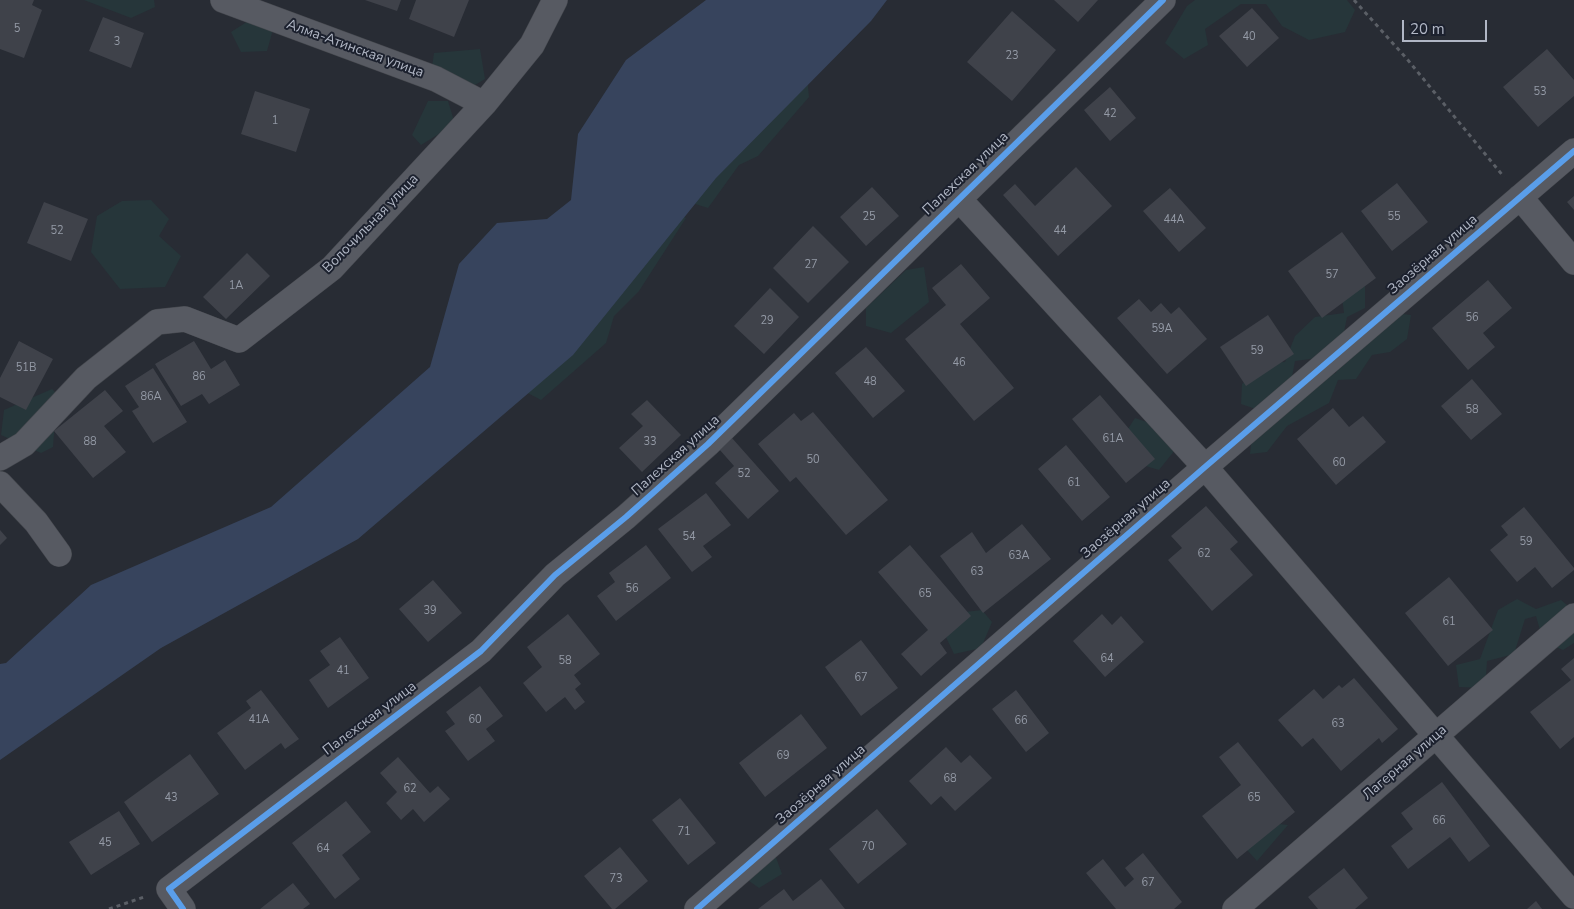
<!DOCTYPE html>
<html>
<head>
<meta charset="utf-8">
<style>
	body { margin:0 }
	#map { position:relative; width:1574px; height:909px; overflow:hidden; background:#282c34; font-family:"Nunito Sans",sans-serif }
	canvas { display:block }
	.scale { position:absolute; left:1402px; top:20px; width:85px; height:22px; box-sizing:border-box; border:2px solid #b1b7c5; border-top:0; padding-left:6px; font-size:15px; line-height:18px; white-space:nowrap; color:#b1b7c5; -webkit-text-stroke:4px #1c212e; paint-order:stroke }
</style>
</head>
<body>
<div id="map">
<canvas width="1574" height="909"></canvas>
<div class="scale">20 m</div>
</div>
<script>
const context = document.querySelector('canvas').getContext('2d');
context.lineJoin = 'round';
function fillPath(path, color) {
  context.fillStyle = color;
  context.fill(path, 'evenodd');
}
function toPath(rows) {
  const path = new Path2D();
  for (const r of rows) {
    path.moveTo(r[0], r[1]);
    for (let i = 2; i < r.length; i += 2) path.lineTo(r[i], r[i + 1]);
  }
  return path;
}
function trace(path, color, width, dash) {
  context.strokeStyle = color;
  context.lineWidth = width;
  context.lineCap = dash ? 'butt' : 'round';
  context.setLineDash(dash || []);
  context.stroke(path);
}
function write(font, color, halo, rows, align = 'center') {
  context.font = font + ' "Nunito Sans",sans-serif';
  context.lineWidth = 4;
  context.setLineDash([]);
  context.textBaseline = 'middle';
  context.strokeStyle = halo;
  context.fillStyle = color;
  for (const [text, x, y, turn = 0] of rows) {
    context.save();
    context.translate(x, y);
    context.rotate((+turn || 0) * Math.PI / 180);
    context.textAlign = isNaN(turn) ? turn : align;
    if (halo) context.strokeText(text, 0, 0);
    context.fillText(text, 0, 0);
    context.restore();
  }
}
const green = toPath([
	[84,0,154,0,155,7,131,18],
	[1195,0,1347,0,1355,10,1345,32,1309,40,1282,26,1266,4,1241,4,1205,29,1208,45,1184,59,1165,43,1187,6],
	[253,18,274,26,267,51,241,52,231,32],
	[480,49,485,79,463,92,432,67,434,53],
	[806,67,809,97,758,156,739,165,708,208,689,202],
	[428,101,448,101,455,124,421,145,412,135],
	[151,200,169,219,159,236,181,256,165,287,120,289,91,252,97,216,122,201],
	[670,211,686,218,639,291,614,316,606,343,541,400,524,391],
	[924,267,929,302,891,333,866,326,866,308,906,270],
	[1365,286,1365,308,1347,317,1343,337,1317,358,1295,361,1290,387,1259,410,1241,404,1242,384,1268,363,1285,362,1295,336,1315,317,1344,313,1341,290],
	[1393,313,1411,315,1407,339,1390,352,1372,355,1356,379,1338,380,1329,403,1287,426,1267,452,1250,454,1252,435,1282,417,1285,402,1314,379,1336,373,1339,351],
	[52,389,57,394,53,447,41,453,1,435,4,410],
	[1135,418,1164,428,1175,450,1159,470,1139,464,1126,432],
	[1517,599,1536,609,1561,600,1574,611,1574,643,1563,650,1543,641,1536,616,1525,619,1514,654,1487,661,1485,688,1459,687,1456,665,1480,659,1498,610],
	[982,610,992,622,981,648,954,654,944,633,957,613],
	[1253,821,1288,825,1257,861,1239,841],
	[774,852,782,874,759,888,732,869]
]);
const water = toPath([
	[706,0,887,0,871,21,716,178,573,355,358,539,161,648,0,760,0,664,6,663,91,585,271,507,430,367,459,264,497,223,547,219,571,200,578,134,626,60]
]);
const building = toPath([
	[0,0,34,0,32,5,42,10,24,58,0,49],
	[365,0,401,0,397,11],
	[416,0,469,0,454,37,409,19],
	[1054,0,1098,0,1078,22],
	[1252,8,1279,38,1247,67,1219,36],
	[1012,11,1056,50,1012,101,967,62],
	[103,17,144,33,131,68,89,51],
	[1547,49,1574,80,1574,96,1538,127,1503,87],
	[1110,87,1136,118,1110,141,1084,110],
	[255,91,310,109,296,152,241,134],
	[1076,167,1112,206,1058,256,1003,195,1015,184,1035,206],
	[1397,183,1428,222,1392,251,1361,211],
	[872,187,899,216,866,246,840,217],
	[1170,188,1206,228,1179,252,1143,211],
	[1574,196,1574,210,1567,202],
	[44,202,88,219,71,261,27,243],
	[813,226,849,262,808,303,773,268],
	[1342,232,1376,278,1322,318,1288,271],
	[247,253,270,276,226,319,203,297],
	[961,264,990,298,960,324,1014,388,974,421,905,339,946,305,932,288],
	[1488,280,1512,308,1483,333,1495,347,1468,370,1432,328],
	[770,288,799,317,764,354,734,326],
	[1139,299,1151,312,1161,303,1171,314,1179,307,1207,339,1167,374,1117,318],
	[1268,315,1294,354,1246,386,1220,347],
	[19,341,53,359,26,410,0,397,0,378],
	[194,341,211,369,225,360,240,385,209,404,202,394,181,406,155,364],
	[866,347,905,391,873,418,835,373],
	[153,368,187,422,153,443,132,411,139,407,125,386],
	[1472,379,1502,414,1471,440,1441,406],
	[105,390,123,411,104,426,126,452,93,478,54,431],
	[1100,395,1155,459,1126,483,1072,419],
	[647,400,681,435,642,472,619,448,643,426,631,414],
	[1333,408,1349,427,1363,416,1386,442,1336,485,1297,439],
	[813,412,888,500,846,535,796,477,790,482,758,444,794,413,801,421],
	[732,438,779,491,748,519,715,483,734,466,719,449],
	[1066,445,1110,497,1082,521,1038,469],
	[706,493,731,525,703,546,712,557,692,572,658,529],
	[1206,506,1238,542,1230,549,1253,575,1212,611,1168,560,1182,548,1171,536],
	[1524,507,1574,568,1574,570,1552,588,1535,567,1517,582,1490,550,1508,535,1501,526],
	[1022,524,1051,559,983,613,940,556,972,532,986,553],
	[0,530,7,538,0,545],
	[646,545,671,578,616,621,597,596,615,582,609,573],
	[910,545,971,616,940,643,947,653,921,676,901,654,928,630,878,572],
	[1449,577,1493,630,1448,666,1405,613],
	[433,580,462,613,428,642,399,609],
	[568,614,600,654,574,675,581,684,575,689,585,702,575,710,565,697,546,712,523,683,542,667,527,647],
	[1102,614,1112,625,1121,616,1144,642,1105,677,1073,641],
	[340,637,369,678,328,708,309,680,330,665,320,651],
	[861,640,898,688,861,716,825,667],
	[1574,658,1574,737,1560,749,1530,712,1571,680,1561,669],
	[1354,678,1398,729,1382,743,1379,738,1341,771,1313,738,1302,747,1278,720,1314,689,1323,699,1339,685,1342,688],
	[480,686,503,716,486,729,495,741,468,761,445,731,455,724,446,712],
	[261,690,299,739,285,749,281,743,245,770,217,733,251,708,246,701],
	[1016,690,1049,733,1026,752,992,709],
	[801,714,827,748,765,797,739,763],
	[1238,742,1295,812,1237,859,1202,816,1241,785,1219,757],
	[946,747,961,763,970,755,992,778,955,811,941,796,931,805,909,781],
	[190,754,219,794,152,842,124,802],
	[398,757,430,793,438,786,450,799,424,822,413,809,401,820,386,803,397,792,380,773],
	[1442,782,1490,846,1469,862,1450,837,1408,869,1391,846,1413,829,1401,813],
	[680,798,716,843,688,865,652,820],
	[346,801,371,832,342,855,360,879,335,899,292,843],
	[877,809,907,844,858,884,829,849],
	[119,811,140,844,91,875,69,842],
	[620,847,648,881,615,909,612,909,584,876],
	[1143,853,1182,902,1174,909,1116,909,1086,873,1103,859,1125,887,1134,879,1125,868],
	[1344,868,1368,898,1355,909,1318,909,1308,897],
	[821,879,845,909,758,909,784,889,793,901],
	[293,883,310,904,303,909,260,909],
	[1536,901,1542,909,1527,909]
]);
const path = toPath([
	[1354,0,1407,59,1504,177],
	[109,909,144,897]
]);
const minor = toPath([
	[223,0,436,79,484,104],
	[1520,197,1574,262],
	[959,199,1205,467,1574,896],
	[0,458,24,444,86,378,157,322,185,319,239,340,332,268,484,104,532,45,555,0],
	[0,484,36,522,59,554],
	[183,909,169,889,481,651,555,575,626,517,708,444,1163,0],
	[697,909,1205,467,1574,151],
	[1235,909,1574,616]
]);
const cycleway = toPath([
	[183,909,169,889,481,651,555,575,626,517,708,444,1163,0],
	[697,909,1205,467,1574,151]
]);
const numberNames = [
	["5",17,29],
	["40",1249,37],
	["3",117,42],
	["23",1012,56],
	["53",1540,92],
	["42",1110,114],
	["1",275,121],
	["25",869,217],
	["55",1394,217],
	["44А",1174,220],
	["52",57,231],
	["44",1060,231],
	["27",811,265],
	["57",1332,275],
	["1А",236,286],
	["56",1472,318],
	["29",767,321],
	["59А",1162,329],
	["59",1257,351],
	["46",959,363],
	["51В",26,368],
	["86",199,377],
	["48",870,382],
	["86А",151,397],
	["58",1472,410],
	["61А",1113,439],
	["88",90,442],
	["33",650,442],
	["50",813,460],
	["60",1339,463],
	["52",744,474],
	["61",1074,483],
	["54",689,537],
	["59",1526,542],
	["62",1204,554],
	["63А",1019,556],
	["63",977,572],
	["56",632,589],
	["65",925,594],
	["39",430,611],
	["61",1449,622],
	["64",1107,659],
	["58",565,661],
	["41",343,671],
	["67",861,678],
	["41А",259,720],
	["60",475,720],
	["66",1021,721],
	["63",1338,724],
	["69",783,756],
	["68",950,779],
	["62",410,789],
	["43",171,798],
	["65",1254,798],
	["66",1439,821],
	["71",684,832],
	["45",105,843],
	["70",868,847],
	["64",323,849],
	["73",616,879],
	["67",1148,883]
];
const streetNames = [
	["Алма-Атинская улица",355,49,20],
	["Палехская улица",966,174,-44],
	["Волочильная улица",371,224,-46],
	["Заозёрная улица",1433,255,-41],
	["Палехская улица",676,456,-42],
	["Заозёрная улица",1126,519,-41],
	["Палехская улица",370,719,-37],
	["Лагерная улица",1405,763,-41],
	["Заозёрная улица",821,785,-41]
];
fillPath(green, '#26363a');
fillPath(water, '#37445d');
fillPath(building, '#3f424a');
trace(minor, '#44474d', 26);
trace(path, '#5b5f66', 3, [4, 4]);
trace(minor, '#575a62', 25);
trace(cycleway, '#5a9eea', 6);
write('11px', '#949aa6', null, numberNames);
write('14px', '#b1b7c5', '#1c212e', streetNames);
</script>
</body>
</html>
